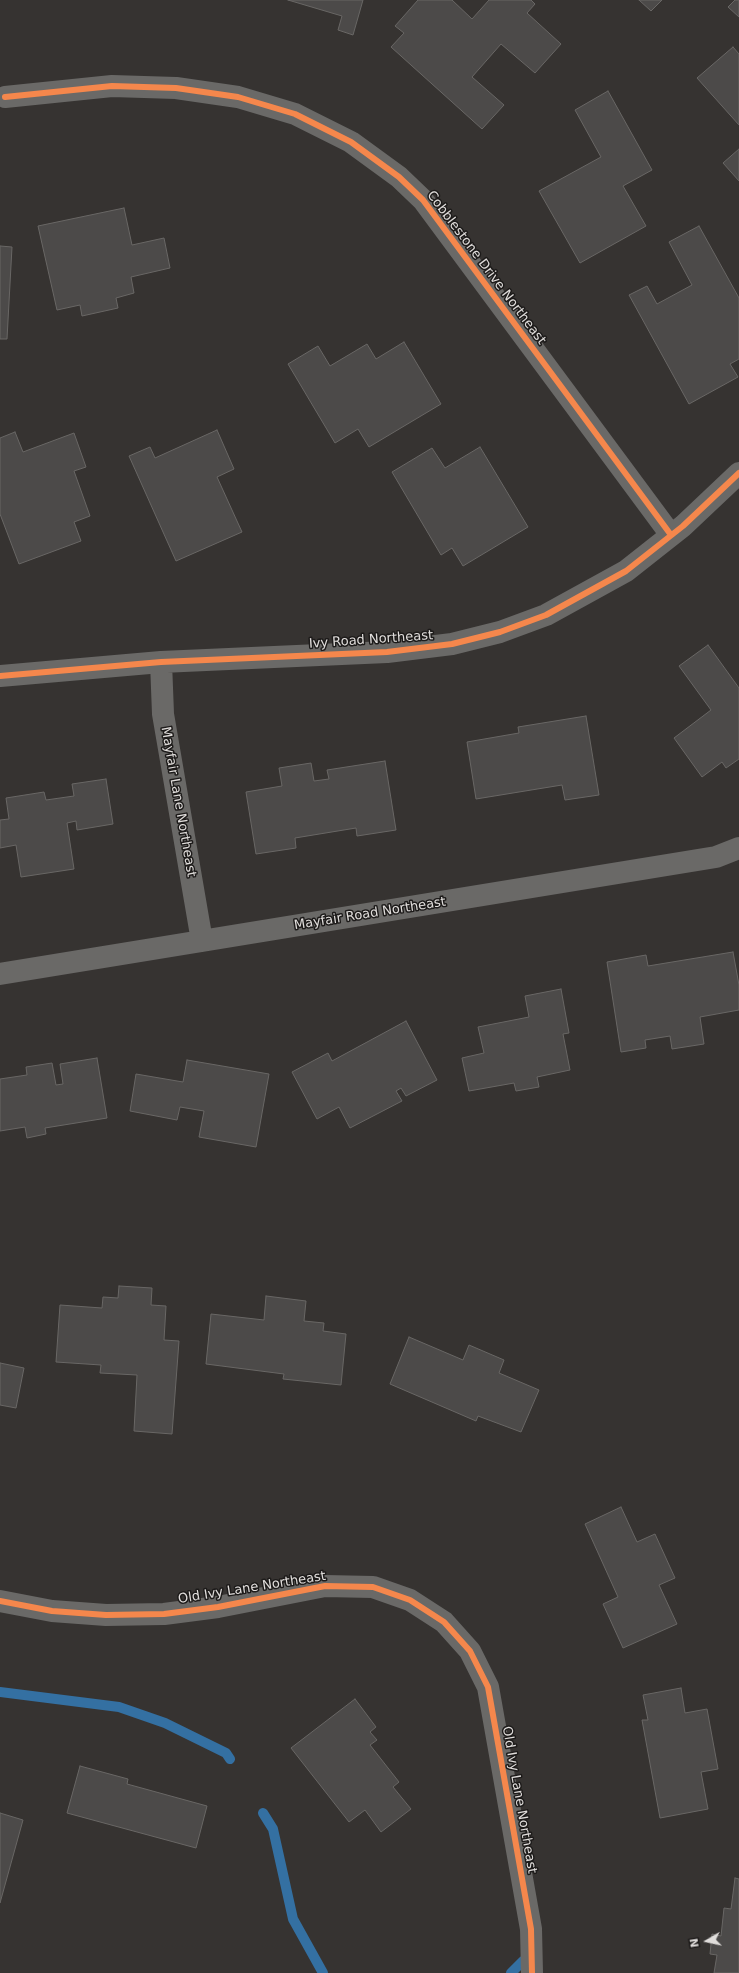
<!DOCTYPE html>
<html>
<head>
<meta charset="utf-8">
<style>
	body { margin:0 }
	#map { position:relative; width:739px; height:1973px; overflow:hidden; background:#363331; font-family:"DejaVu Sans",sans-serif }
	canvas { display:block }
	.north { position:absolute; left:687px; top:1921px; width:40px; height:40px; -webkit-text-stroke:3px #1d1b1a; paint-order:stroke; rotate:261deg; font-size:11px; font-weight:700; line-height:16px; text-align:center; color:#e0dddb }
	.north::after { content:''; display:block; margin:auto; width:14px; height:18px; background:#e0dddb; clip-path:polygon(50% 0,100% 100%,50% 72%,0 100%) }
</style>
</head>
<body>
<div id="map">
<canvas width="739" height="1973"></canvas>
<div class="north">N</div>
</div>
<script>
const context = document.querySelector('canvas').getContext('2d');
context.lineJoin = 'round';
function toPath(rows) {
  const path = new Path2D();
  for (const r of rows) {
    path.moveTo(r[0], r[1]);
    for (let i = 2; i < r.length; i += 2) path.lineTo(r[i], r[i + 1]);
  }
  return path;
}
function trace(path, color, width, dash) {
  context.strokeStyle = color;
  context.lineWidth = width;
  context.lineCap = dash ? 'butt' : 'round';
  context.setLineDash(dash || []);
  context.stroke(path);
}
function fillPath(path, color) {
  context.fillStyle = color;
  context.fill(path, 'evenodd');
}
function write(font, color, halo, rows, align = 'center') {
  context.font = font + ' "DejaVu Sans",sans-serif';
  context.lineWidth = 3;
  context.setLineDash([]);
  context.textBaseline = 'middle';
  context.strokeStyle = halo;
  context.fillStyle = color;
  for (const [text, x, y, turn = 0] of rows) {
    context.save();
    context.translate(x, y);
    context.rotate((+turn || 0) * Math.PI / 180);
    context.textAlign = isNaN(turn) ? turn : align;
    if (halo) context.strokeText(text, 0, 0);
    context.fillText(text, 0, 0);
    context.restore();
  }
}
const stream = toPath([
	[0,1692,119,1707,165,1723,226,1753,230,1759],
	[263,1813,273,1829,293,1919,323,1973],
	[511,1973,523,1961]
]);
const building = toPath([
	[288,0,363,0,353,35,338,30,342,16,288,0],
	[418,0,452,0,472,19,489,0,531,0,535,4,527,13,561,44,535,73,501,44,472,77,504,105,482,129,391,47,404,33,395,26,418,0],
	[639,0,662,0,651,11,639,0],
	[735,0,739,0,739,17,728,7,735,0],
	[733,47,739,54,739,125,697,78,733,47],
	[608,91,652,170,623,186,646,226,580,263,539,191,601,157,575,110,608,91],
	[739,149,739,181,723,163,739,149],
	[124,208,132,245,164,238,170,268,131,277,134,293,116,298,118,308,82,316,80,305,57,310,38,226,124,208],
	[699,226,739,298,739,359,730,364,738,377,689,404,629,295,647,286,657,304,692,285,669,242,699,226],
	[0,246,12,247,7,339,0,339,0,246],
	[404,342,441,404,369,447,358,429,335,443,288,364,318,346,330,366,367,344,376,359,404,342],
	[217,430,234,469,217,477,242,532,176,561,129,456,150,447,155,458,217,430],
	[15,432,23,452,74,433,86,467,74,471,90,516,74,522,81,541,19,564,0,514,0,438,15,432],
	[480,447,528,527,463,566,452,548,441,555,392,472,432,448,445,468,480,447],
	[708,645,739,688,739,759,726,768,722,762,702,777,674,738,711,710,679,666,708,645],
	[586,716,599,795,565,800,562,785,476,799,467,742,519,733,518,727,586,716],
	[385,761,396,830,357,836,356,828,295,838,296,848,256,854,246,792,282,786,279,768,311,763,314,781,329,779,327,770,385,761],
	[106,779,113,824,77,830,76,821,67,823,74,869,21,877,16,845,0,848,0,820,9,819,6,798,44,792,46,800,74,796,72,784,106,779],
	[733,952,739,985,739,1010,700,1017,704,1044,672,1049,670,1036,645,1040,646,1048,621,1052,607,962,646,955,648,966,733,952],
	[561,989,569,1033,563,1034,570,1070,537,1077,539,1087,516,1091,514,1083,469,1091,462,1058,484,1053,478,1027,529,1017,525,996,561,989],
	[406,1021,437,1080,406,1096,401,1088,396,1091,402,1101,350,1128,339,1107,317,1119,292,1072,328,1053,332,1061,406,1021],
	[97,1058,107,1118,45,1128,46,1134,27,1138,25,1127,0,1131,0,1079,27,1075,26,1067,52,1063,56,1085,63,1084,60,1064,97,1058],
	[187,1060,269,1074,256,1147,199,1137,204,1111,180,1107,177,1120,130,1111,136,1074,183,1082,187,1060],
	[119,1286,152,1288,151,1305,166,1306,164,1340,179,1341,172,1434,134,1431,137,1375,100,1373,101,1365,56,1362,60,1305,102,1308,103,1297,118,1298,119,1286],
	[266,1296,306,1301,304,1321,324,1323,323,1331,346,1334,341,1385,283,1379,284,1374,206,1364,211,1314,264,1320,266,1296],
	[409,1337,463,1360,469,1345,504,1360,499,1373,539,1390,521,1432,478,1416,476,1421,390,1384,409,1337],
	[0,1363,24,1368,16,1408,0,1405,0,1363],
	[621,1507,637,1542,655,1534,675,1578,659,1585,677,1624,623,1648,603,1604,618,1597,585,1524,621,1507],
	[681,1688,685,1713,707,1709,718,1769,701,1772,708,1809,660,1818,642,1720,648,1720,643,1695,681,1688],
	[355,1699,376,1727,370,1732,377,1740,370,1745,399,1782,393,1787,411,1809,381,1832,365,1810,349,1822,291,1748,355,1699],
	[80,1766,128,1779,127,1784,207,1806,196,1848,67,1813,80,1766],
	[0,1813,23,1820,0,1903,0,1813],
	[735,1878,739,1879,739,1973,714,1973,717,1955,710,1954,712,1934,721,1936,724,1908,731,1909,735,1878]
]);
const minor = toPath([
	[5,97,112,86,176,88,238,97,295,114,351,142,399,177,423,200,671,535],
	[161,662,163,714,202,941],
	[0,676,161,662,387,652,452,644,500,632,546,615,626,571,683,526,739,473],
	[0,974,716,857,739,848],
	[0,1601,52,1611,106,1615,164,1614,218,1607,325,1586,373,1587,410,1600,444,1622,470,1651,488,1687,531,1929,532,1973]
]);
const cycleway = toPath([
	[5,97,112,86,176,88,238,97,295,114,351,142,399,177,423,200,671,535],
	[0,676,161,662,387,652,452,644,500,632,546,615,626,571,683,526,739,473],
	[0,1601,52,1611,106,1615,164,1614,218,1607,325,1586,373,1587,410,1600,444,1622,470,1651,488,1687,531,1929,532,1973]
]);
const streetNames = [
	["Cobblestone Drive Northeast",486,268,53],
	["Ivy Road Northeast",371,640,-4],
	["Mayfair Lane Northeast",178,802,80],
	["Mayfair Road Northeast",370,914,-9],
	["Old Ivy Lane Northeast",252,1588,-9],
	["Old Ivy Lane Northeast",519,1800,80]
];
trace(stream, '#3470a2', 10);
fillPath(building, '#4c4a49');
trace(building, '#696765', 1);
trace(minor, '#6a6967', 22);
trace(cycleway, '#f5874c', 6);
write('13px', '#e0dddb', '#1d1b1a', streetNames);
</script>
</body>
</html>
